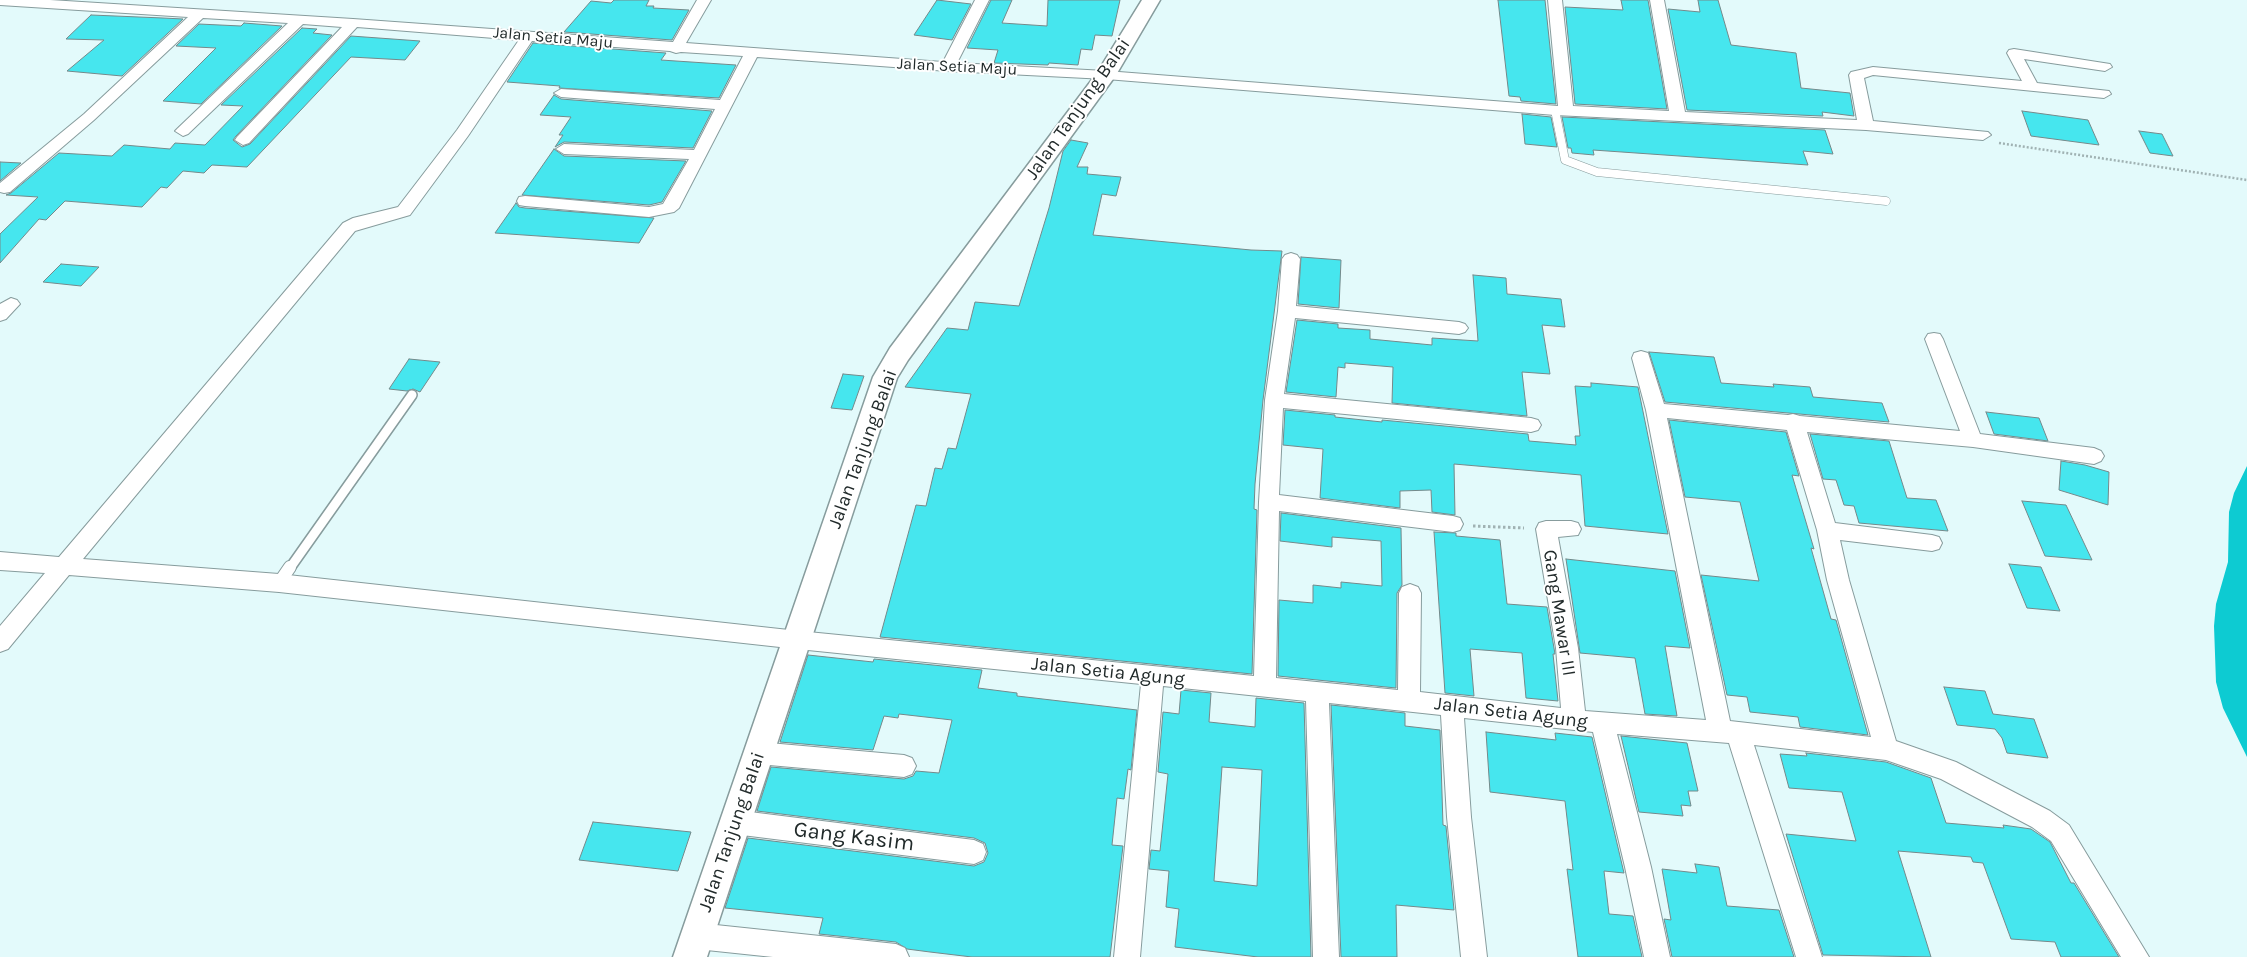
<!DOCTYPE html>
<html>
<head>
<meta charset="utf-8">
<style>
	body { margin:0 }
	canvas { display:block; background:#e3fafb }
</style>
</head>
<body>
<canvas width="2247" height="957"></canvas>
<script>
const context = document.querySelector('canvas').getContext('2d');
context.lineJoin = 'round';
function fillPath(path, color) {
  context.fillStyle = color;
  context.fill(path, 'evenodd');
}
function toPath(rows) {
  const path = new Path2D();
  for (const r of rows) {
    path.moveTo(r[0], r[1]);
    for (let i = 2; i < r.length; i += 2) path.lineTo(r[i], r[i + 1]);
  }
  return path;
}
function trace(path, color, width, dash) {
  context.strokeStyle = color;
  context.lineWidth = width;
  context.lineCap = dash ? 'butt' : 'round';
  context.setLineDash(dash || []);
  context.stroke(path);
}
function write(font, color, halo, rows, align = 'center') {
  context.font = font + ' Karla,sans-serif';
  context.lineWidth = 4;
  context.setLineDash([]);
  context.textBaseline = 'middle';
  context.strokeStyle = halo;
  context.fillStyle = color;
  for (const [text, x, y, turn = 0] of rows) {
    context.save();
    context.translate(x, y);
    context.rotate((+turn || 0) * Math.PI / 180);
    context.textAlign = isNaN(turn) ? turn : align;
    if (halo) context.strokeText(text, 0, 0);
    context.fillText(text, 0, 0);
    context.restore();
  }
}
const water = toPath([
	[2247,466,2247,757,2223,708,2216,682,2214,626,2216,604,2228,562,2229,512,2234,493]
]);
const building = toPath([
	[614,0,649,0,646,6,654,6,653,8,689,10,672,40,564,32,591,1,611,3,614,0],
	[937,0,971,4,952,40,914,35,937,0],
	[991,0,1012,0,1002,23,1047,26,1048,0,1120,0,1112,36,1095,35,1092,50,1081,49,1078,65,1049,63,1048,65,994,63,998,50,967,48,991,0],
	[1498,0,1545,0,1556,104,1521,101,1520,97,1509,96,1498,0],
	[1621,0,1648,0,1667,109,1575,104,1565,7,1623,10,1621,0],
	[1698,0,1718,0,1731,45,1796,53,1801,88,1850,93,1854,116,1822,112,1823,116,1821,116,1687,110,1668,9,1700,12,1698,0],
	[91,15,163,18,183,19,122,76,67,71,104,40,66,39,91,15],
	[244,23,282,26,201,104,163,101,216,48,176,46,199,24,241,26,244,23],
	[302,28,317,29,313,33,332,35,236,136,233,140,242,147,250,144,351,36,420,41,405,60,351,57,247,167,212,165,204,173,183,171,167,188,161,187,142,207,65,201,46,220,39,219,0,263,0,234,38,197,6,195,11,193,59,153,112,156,124,145,170,149,175,143,205,145,243,106,221,105,302,28],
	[533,43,666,53,661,60,736,65,719,98,559,88,560,86,507,82,533,43],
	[554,95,561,99,712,111,693,148,564,142,555,147,563,135,559,135,571,117,540,115,554,95],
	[2022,111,2088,120,2099,145,2031,136,2022,111],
	[1522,114,1551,117,1557,147,1525,144,1522,114],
	[1562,117,1825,130,1833,154,1803,151,1808,165,1593,150,1594,155,1572,153,1571,148,1568,148,1562,117],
	[2139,131,2162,134,2173,156,2150,153,2139,131],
	[1071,140,1088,143,1077,167,1088,167,1087,174,1121,177,1116,196,1102,194,1093,235,1251,250,1282,251,1263,400,1255,484,1254,509,1257,510,1252,674,880,637,916,505,926,506,935,468,942,469,948,448,956,449,971,394,905,387,947,328,968,330,975,302,1019,306,1049,208,1063,151,1071,140],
	[554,149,564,156,686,161,662,202,649,205,522,195,554,149],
	[0,162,21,163,0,181,0,162],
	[516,203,519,207,525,208,654,218,639,243,495,233,516,203],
	[1301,257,1341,260,1339,308,1298,304,1301,257],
	[61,264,99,267,81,286,43,282,61,264],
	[1473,275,1506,278,1507,294,1561,299,1565,327,1542,325,1550,374,1522,372,1527,416,1392,403,1393,367,1345,363,1345,368,1338,367,1336,397,1286,392,1297,320,1338,324,1338,328,1370,330,1370,339,1432,345,1432,338,1478,341,1473,275],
	[1649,352,1714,357,1721,383,1774,387,1773,384,1810,387,1813,397,1882,403,1889,422,1665,402,1649,352],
	[409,359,440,362,420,392,413,389,407,391,389,389,409,359],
	[843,374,864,376,852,410,831,408,843,374],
	[1591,383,1638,387,1668,534,1585,526,1581,475,1454,464,1455,515,1432,512,1431,490,1400,491,1400,508,1320,498,1323,449,1283,445,1285,410,1335,415,1335,417,1382,422,1382,420,1528,434,1529,441,1576,445,1575,436,1580,436,1575,386,1591,387,1591,383],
	[1986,412,2039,418,2048,441,1994,434,1986,412],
	[1669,420,1786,432,1799,476,1792,475,1814,549,1811,548,1831,619,1836,620,1868,735,1800,727,1798,717,1750,712,1747,697,1727,695,1701,575,1759,581,1740,502,1685,497,1669,420],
	[1810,434,1889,441,1907,498,1936,500,1948,531,1859,523,1854,506,1844,505,1836,480,1823,479,1810,434],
	[2061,461,2085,465,2109,472,2108,505,2059,490,2061,461],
	[2022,501,2066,505,2092,560,2045,556,2022,501],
	[1281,513,1401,528,1402,585,1397,593,1396,688,1278,676,1279,600,1313,603,1313,585,1341,588,1341,582,1382,586,1381,541,1332,537,1332,547,1280,541,1281,513],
	[1434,532,1456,533,1456,536,1500,540,1507,604,1547,607,1554,648,1555,654,1553,654,1558,701,1526,698,1522,653,1470,649,1474,696,1445,693,1434,532],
	[1566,559,1675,571,1690,648,1665,646,1677,716,1645,714,1635,658,1580,653,1566,559],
	[2009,564,2041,567,2060,611,2027,608,2009,564],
	[808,655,873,662,874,659,982,670,978,688,1017,693,1017,696,1137,710,1131,770,1128,769,1124,799,1117,798,1112,845,1123,846,1110,957,972,957,930,952,907,949,896,942,819,934,823,918,725,908,748,838,974,866,984,862,988,853,985,843,974,838,757,811,771,767,904,779,913,776,916,771,939,773,952,720,899,714,898,718,884,716,873,750,780,742,808,655],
	[1944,687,1985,691,1993,714,2034,719,2048,758,2007,753,2002,738,1995,729,1957,725,1944,687],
	[1181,690,1211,693,1209,722,1255,727,1256,698,1304,703,1311,957,1258,957,1175,947,1179,909,1166,907,1169,871,1149,869,1151,850,1160,851,1168,774,1158,772,1163,712,1179,714,1181,690],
	[1222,767,1262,770,1257,886,1214,881,1222,767],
	[1331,705,1405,713,1405,726,1440,730,1443,825,1446,826,1454,910,1396,905,1397,957,1341,957,1331,705],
	[1486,732,1556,740,1555,733,1592,737,1624,873,1604,871,1609,914,1633,916,1642,957,1578,957,1567,869,1573,870,1565,801,1490,792,1486,732],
	[1621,736,1687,743,1698,791,1688,791,1691,806,1681,805,1683,816,1639,812,1621,736],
	[1806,753,1886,762,1931,778,1946,823,2004,828,2003,825,2031,829,2050,842,2071,883,2074,883,2119,957,2061,957,2055,942,2011,939,1983,863,1973,862,1971,857,1898,851,1931,957,1823,955,1786,834,1856,841,1842,792,1789,788,1780,754,1807,756,1806,753],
	[593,822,691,832,678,871,579,860,593,822],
	[1695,864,1719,867,1727,906,1779,910,1794,957,1672,957,1664,919,1671,920,1662,869,1697,873,1695,864]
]);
const pathFar1 = toPath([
	[1999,143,2247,180]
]);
const path = toPath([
	[1473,526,1524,528]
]);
const serviceFar2 = toPath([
	[1555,110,1565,160,1597,172,1886,201]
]);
const serviceFar1 = toPath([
	[290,568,412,395]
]);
const service = toPath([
	[279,583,290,567]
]);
const minor = toPath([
	[0,0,50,0,353,19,673,42,697,0,711,0,686,43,943,62,975,0,989,0,957,63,1106,71,1558,106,1548,0,1562,0,1573,106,1669,111,1650,0,1664,0,1685,112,1857,120,1849,75,1851,72,1873,67,2022,81,2007,53,2009,50,2014,49,2110,64,2112,67,2105,71,2024,59,2037,83,2109,91,2111,94,2104,98,1873,75,1864,78,1873,121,1988,132,1991,135,1983,140,1866,130,1555,115,1106,79,948,71,757,57,679,208,674,212,649,217,525,206,519,205,517,201,519,197,525,196,649,207,663,204,689,159,564,154,556,149,564,144,694,150,715,109,561,97,554,93,561,89,720,100,743,56,681,52,676,53,670,51,532,41,468,136,410,215,355,231,83,559,279,574,798,631,1254,676,1259,502,1265,400,1278,311,1282,259,1285,255,1291,253,1297,255,1300,259,1296,306,1459,322,1465,324,1468,328,1465,332,1459,334,1295,318,1284,394,1531,418,1538,420,1541,425,1538,430,1531,432,1283,408,1279,495,1453,516,1460,518,1463,524,1460,530,1453,532,1279,511,1276,678,1398,690,1399,593,1402,587,1410,584,1418,587,1421,593,1420,692,1561,708,1556,648,1536,529,1539,523,1546,521,1571,521,1578,523,1581,529,1578,535,1558,537,1578,648,1585,711,1706,720,1646,410,1632,358,1634,353,1641,351,1648,353,1664,404,1788,415,1793,414,1800,416,1960,431,1925,339,1928,334,1934,333,1940,334,1943,339,1980,434,2094,448,2101,451,2104,456,2101,461,2094,464,1973,447,1807,432,1835,523,1932,535,1939,537,1942,543,1939,549,1932,551,1840,540,1849,580,1896,741,1956,762,2050,811,2069,825,2149,957,2121,957,2051,841,2032,827,1941,779,1886,760,1754,745,1822,957,1796,957,1729,743,1617,734,1651,867,1670,957,1644,957,1625,867,1593,732,1464,718,1471,817,1487,957,1461,957,1447,817,1441,715,1329,703,1339,957,1313,957,1306,701,1163,686,1140,957,1114,957,1141,684,798,649,279,592,69,575,8,649,0,652,0,626,45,573,0,570,0,552,59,557,343,223,353,218,398,207,457,130,519,40,357,27,249,143,243,145,235,140,237,137,342,27,303,24,188,134,183,136,175,131,178,128,288,23,203,18,94,120,10,192,4,193,0,192,0,183,84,114,188,17,0,5,0,0],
	[1667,418,1787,430,1817,530,1827,580,1871,737,1730,721,1667,418],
	[11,298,17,300,20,304,6,319,0,321,0,304,11,298],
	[758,742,904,755,912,758,916,766,912,774,904,777,758,764,750,761,746,753,750,745,758,742],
	[734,810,974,840,983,844,986,852,983,860,974,864,734,834,725,830,722,822,725,814,734,810],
	[697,923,896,944,905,948,909,957,773,957,697,949,688,945,684,936,688,927,697,923]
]);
const tertiary = toPath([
	[1142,0,1160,0,1116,75,908,360,897,378,707,957,673,957,873,377,890,348,1097,73,1142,0]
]);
const farStreetnames = [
	["Jalan Setia Maju",553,38,5],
	["Jalan Setia Maju",957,67,3]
];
const streetNames = [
	["Jalan Tanjung Balai",1078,109,-55],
	["Jalan Tanjung Balai",863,449,-70],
	["Gang Mawar III",1559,613,81],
	["Jalan Setia Agung",1108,672,6],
	["Jalan Setia Agung",1511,713,7],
	["Jalan Tanjung Balai",732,832,-71]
];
const nearStreetnames = [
	["Gang Kasim",854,837,7]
];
fillPath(water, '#0dcbd2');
fillPath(building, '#46e6ee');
trace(building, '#75898a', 1);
trace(serviceFar2, '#879c9d', 9);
trace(serviceFar1, '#879c9d', 12);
trace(service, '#879c9d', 14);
trace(minor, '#879c9d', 2);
trace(tertiary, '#879c9d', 3);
trace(pathFar1, '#a0b2b3', 2.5, [2, 2]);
trace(path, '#a0b2b3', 3, [2.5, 2.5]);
trace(serviceFar2, '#fff', 8);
trace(serviceFar1, '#fff', 9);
trace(service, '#fff', 12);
fillPath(minor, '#fff');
fillPath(tertiary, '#fff');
write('16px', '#212a2a', '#fff', farStreetnames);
write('19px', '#212a2a', '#fff', streetNames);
write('22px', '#212a2a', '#fff', nearStreetnames);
</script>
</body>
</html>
